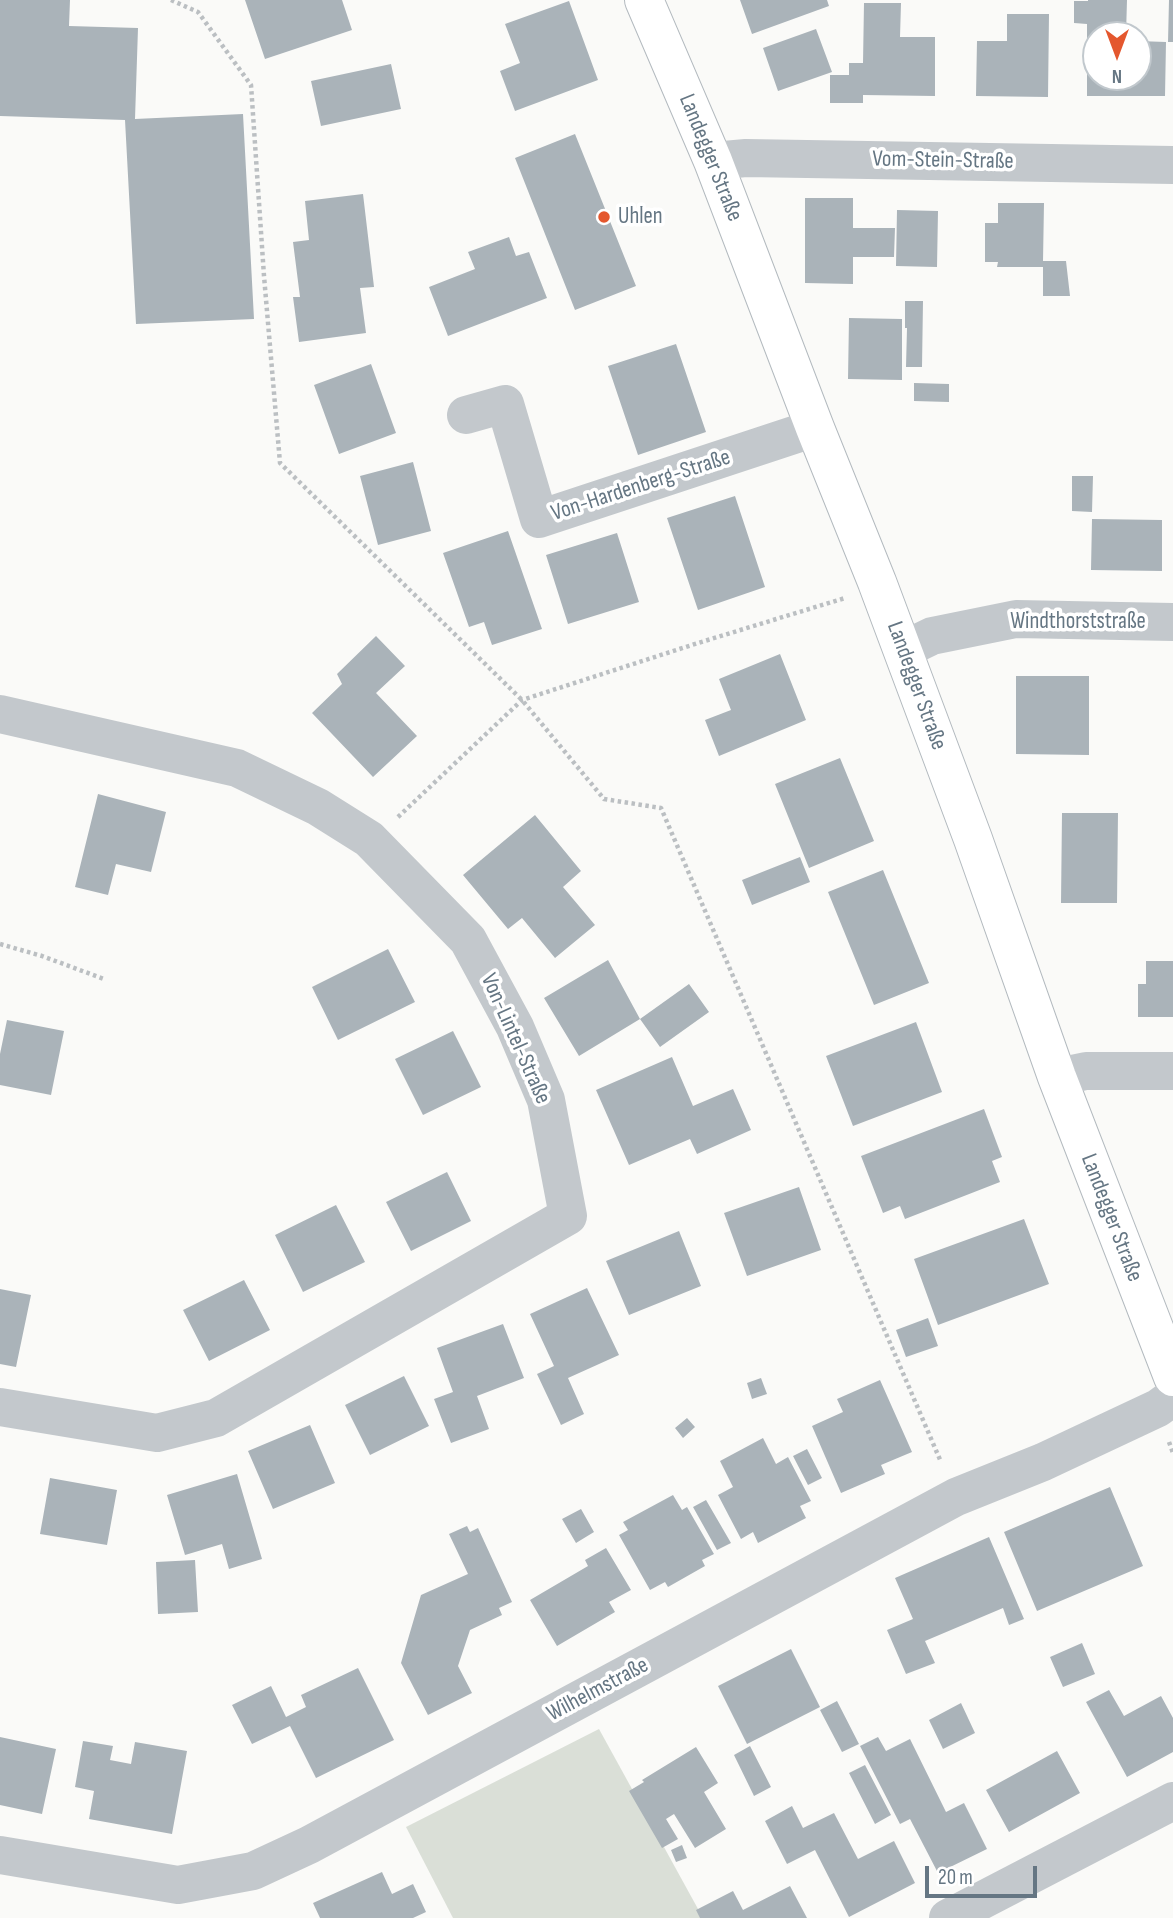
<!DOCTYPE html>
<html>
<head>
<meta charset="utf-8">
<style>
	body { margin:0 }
	#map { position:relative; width:1173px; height:1918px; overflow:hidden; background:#fafaf8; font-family:"Sofia Sans Condensed",sans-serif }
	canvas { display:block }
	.north { position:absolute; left:1082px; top:21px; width:70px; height:70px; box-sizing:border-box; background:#fff; border:2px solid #c1c8cd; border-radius:50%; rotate:180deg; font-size:19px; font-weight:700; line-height:28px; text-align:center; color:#657683 }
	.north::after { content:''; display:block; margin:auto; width:24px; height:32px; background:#e4572e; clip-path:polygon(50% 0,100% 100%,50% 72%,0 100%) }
	.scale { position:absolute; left:925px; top:1866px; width:112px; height:32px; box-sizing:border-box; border:4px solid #657683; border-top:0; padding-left:9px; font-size:21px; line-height:24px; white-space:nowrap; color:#657683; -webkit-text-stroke:5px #fff; paint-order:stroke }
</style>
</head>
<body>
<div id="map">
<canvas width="1173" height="1918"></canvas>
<div class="north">N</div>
<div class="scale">20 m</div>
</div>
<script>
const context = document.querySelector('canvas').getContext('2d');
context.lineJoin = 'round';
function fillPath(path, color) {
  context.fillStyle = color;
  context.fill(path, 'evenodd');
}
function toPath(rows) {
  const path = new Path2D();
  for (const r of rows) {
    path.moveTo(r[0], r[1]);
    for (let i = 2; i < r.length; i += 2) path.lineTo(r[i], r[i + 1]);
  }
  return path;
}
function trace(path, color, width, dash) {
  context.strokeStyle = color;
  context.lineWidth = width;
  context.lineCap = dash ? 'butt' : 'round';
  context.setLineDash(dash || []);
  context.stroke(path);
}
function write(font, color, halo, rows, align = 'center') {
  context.font = font + ' "Sofia Sans Condensed",sans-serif';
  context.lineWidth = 7;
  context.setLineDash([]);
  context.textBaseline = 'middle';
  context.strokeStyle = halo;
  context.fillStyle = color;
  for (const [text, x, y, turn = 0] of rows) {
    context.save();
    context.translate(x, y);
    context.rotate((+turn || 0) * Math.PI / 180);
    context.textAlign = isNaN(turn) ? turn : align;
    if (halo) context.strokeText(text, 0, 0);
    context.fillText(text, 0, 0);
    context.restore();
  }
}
const green = toPath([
	[599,1729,703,1918,453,1918,406,1827]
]);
const building = toPath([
	[0,0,70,0,69,26,138,28,135,119,243,114,254,319,136,324,125,120,0,116],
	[245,0,342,0,352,30,265,59],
	[740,0,827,0,829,6,752,34],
	[1088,0,1127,0,1126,35,1096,35,1096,77,1138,77,1138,41,1166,42,1165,96,1087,96,1087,24,1074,23,1074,1,1088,1],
	[1169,0,1173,0,1173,42,1168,42],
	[569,1,598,80,515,111,500,71,520,63,505,24],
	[864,3,901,3,900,37,935,37,935,96,863,95,863,103,830,103,830,75,849,75,849,63,863,63],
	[1007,14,1049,14,1048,97,976,96,977,41,1007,41],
	[816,29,832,72,778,91,763,48],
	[391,64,401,109,321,126,311,81],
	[575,134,636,286,575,310,515,158],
	[363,194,374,287,360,288,366,333,299,342,293,297,300,297,293,242,309,240,305,201],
	[805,198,853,198,853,228,895,228,894,257,853,257,853,284,805,283],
	[998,203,1044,203,1043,261,1066,261,1070,296,1043,296,1043,267,997,267,998,262,985,262,985,223,998,223],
	[897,210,938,211,937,267,896,266],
	[509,237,516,256,529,252,547,298,448,336,429,287,475,269,468,252],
	[905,301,923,301,922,367,906,367,907,328,905,328],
	[849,318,902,319,902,380,848,379],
	[676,344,706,432,638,455,608,366],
	[371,364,396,433,339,454,314,385],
	[914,383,949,384,949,402,914,401],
	[413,462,431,531,378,545,360,476],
	[1072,476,1093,476,1092,512,1072,511],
	[735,496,765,587,698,610,667,518],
	[1092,519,1162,520,1162,571,1091,570],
	[508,531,542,629,492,645,484,622,469,627,443,553],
	[617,533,639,602,568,624,546,555],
	[376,636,405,666,376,693,417,736,373,777,312,713,342,684,337,674],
	[780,654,806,720,719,756,705,720,731,710,719,679],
	[1016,676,1089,676,1089,755,1016,754],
	[840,758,874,841,809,868,775,784],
	[98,794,166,812,151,872,116,864,108,895,75,887],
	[1062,813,1118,813,1117,903,1061,903],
	[535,815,581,871,563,887,595,925,555,958,522,918,508,929,463,875],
	[800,857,810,882,752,905,742,880],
	[883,870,929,983,874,1005,828,892],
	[388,949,415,1002,338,1040,312,987],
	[608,960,640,1019,579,1056,544,998],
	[1146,961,1173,961,1173,1017,1138,1017,1138,984,1146,984],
	[689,984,709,1012,660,1047,640,1019],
	[7,1020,64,1031,51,1095,0,1085,0,1054],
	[916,1022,942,1092,853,1126,826,1056],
	[453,1031,481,1087,423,1115,395,1059],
	[672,1057,693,1106,733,1089,751,1130,697,1154,690,1139,629,1165,596,1090],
	[984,1109,1002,1157,992,1161,1000,1182,905,1219,900,1206,883,1213,861,1156],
	[447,1172,471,1221,411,1251,386,1202],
	[799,1187,821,1250,747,1276,724,1213],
	[336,1205,365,1262,303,1292,275,1235],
	[1024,1219,1049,1284,938,1325,914,1259],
	[679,1231,701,1286,629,1315,606,1261],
	[244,1280,270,1330,209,1361,183,1310],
	[587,1288,619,1355,568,1378,584,1414,561,1425,537,1374,554,1366,530,1314],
	[0,1289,31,1295,16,1367,0,1364],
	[928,1318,938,1346,906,1357,896,1330],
	[503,1324,524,1378,477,1396,489,1429,451,1443,434,1399,453,1392,437,1348],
	[404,1376,429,1426,370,1455,345,1405],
	[761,1378,767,1394,752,1399,747,1383],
	[880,1380,912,1452,881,1465,885,1474,841,1493,812,1426,843,1412,837,1399],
	[687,1418,695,1427,683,1438,675,1428],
	[310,1425,335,1483,273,1509,248,1451],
	[763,1438,776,1464,788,1457,811,1501,800,1506,806,1518,758,1543,753,1532,741,1539,718,1495,733,1487,720,1461],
	[807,1449,822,1478,808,1485,793,1456],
	[237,1474,262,1559,229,1569,222,1544,185,1555,167,1495],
	[50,1478,117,1490,107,1545,40,1534],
	[1110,1487,1143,1566,1037,1611,1004,1532],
	[673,1495,682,1510,687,1507,714,1554,702,1560,705,1566,668,1587,665,1582,650,1590,619,1535,628,1530,623,1522],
	[706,1500,731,1543,717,1550,693,1507],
	[581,1509,594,1532,576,1543,562,1519],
	[467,1526,470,1532,478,1528,512,1602,499,1608,502,1615,470,1630,458,1666,472,1693,428,1715,401,1663,421,1595,468,1574,449,1534],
	[989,1537,1024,1619,1009,1625,1003,1608,925,1641,935,1663,906,1674,887,1630,913,1619,895,1578],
	[606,1548,631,1590,609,1602,615,1612,557,1646,530,1600,588,1566,585,1560],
	[195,1560,198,1612,158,1614,156,1562],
	[1082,1643,1095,1674,1063,1687,1050,1657],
	[791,1649,820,1707,747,1744,718,1686],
	[358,1668,394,1740,316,1778,290,1726,252,1744,232,1705,271,1686,286,1717,306,1707,301,1695],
	[1109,1690,1124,1716,1161,1696,1173,1718,1173,1752,1127,1777,1086,1702],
	[837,1701,859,1744,842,1752,820,1710],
	[961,1703,975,1733,943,1749,929,1720],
	[0,1737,56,1749,42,1814,0,1805],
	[878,1737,886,1751,910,1739,946,1812,964,1803,987,1849,938,1873,910,1819,900,1824,860,1746],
	[83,1741,113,1746,110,1760,131,1764,135,1742,187,1751,172,1834,89,1819,94,1791,75,1787],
	[750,1746,771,1787,754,1796,734,1755],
	[696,1747,718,1783,704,1792,726,1829,695,1848,674,1814,666,1819,678,1839,662,1848,629,1791,644,1782,642,1780],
	[1057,1751,1080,1793,1009,1832,986,1790],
	[865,1765,891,1815,875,1824,849,1773],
	[792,1806,803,1828,834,1813,858,1859,894,1841,915,1883,849,1917,815,1850,787,1864,765,1821],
	[682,1845,687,1858,676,1862,671,1850],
	[382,1872,392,1894,413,1884,426,1912,413,1918,320,1918,313,1903],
	[790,1886,807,1918,700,1918,696,1910,733,1891,743,1910]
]);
const path = toPath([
	[171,0,198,12,251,85,264,276,280,463,522,700,604,799,661,808,941,1462],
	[398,817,522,700,698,643,845,598],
	[0,944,42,956,104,979],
	[1169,1442,1173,1453]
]);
const minor = toPath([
	[713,161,746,158,1173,165],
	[466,415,505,404,539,519,815,428],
	[903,650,932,636,1016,619,1173,622],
	[0,714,237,768,318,807,369,839,468,940,515,1027,546,1100,568,1216,216,1418,157,1433,0,1407],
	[1057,1077,1086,1071,1173,1071],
	[0,1855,178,1885,253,1871,309,1845,956,1497,1043,1462,1158,1408,1173,1397],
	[948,1918,1173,1801]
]);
const secondary = toPath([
	[644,0,713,161,815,428,877,582,973,839,1057,1077,1173,1377]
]);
const markers = [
	[604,217,7,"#e4572e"]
];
const streetNames = [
	["Landegger Straße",710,158,68],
	["Vom-Stein-Straße",943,161,1],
	["Von-Hardenberg-Straße",641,486,-18],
	["Windthorststraße",1078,622],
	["Landegger Straße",916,686,70],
	["Von-Lintel-Straße",515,1039,66],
	["Landegger Straße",1111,1218,69],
	["Wilhelmstraße",598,1690,-28]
];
const poiNames = [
	["Uhlen",618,217]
];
fillPath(green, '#dadfd7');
fillPath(building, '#aab3b9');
trace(secondary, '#b3babf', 40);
trace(path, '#bbbfc2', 4.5, [3.5, 3.5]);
trace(minor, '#c3c8cc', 38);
trace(secondary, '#fff', 38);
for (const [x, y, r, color] of markers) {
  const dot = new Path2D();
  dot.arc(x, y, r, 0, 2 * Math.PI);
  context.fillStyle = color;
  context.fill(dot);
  trace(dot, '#fff', 2.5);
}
write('23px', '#657683', '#fff', streetNames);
write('23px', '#657683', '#fff', poiNames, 'left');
</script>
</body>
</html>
